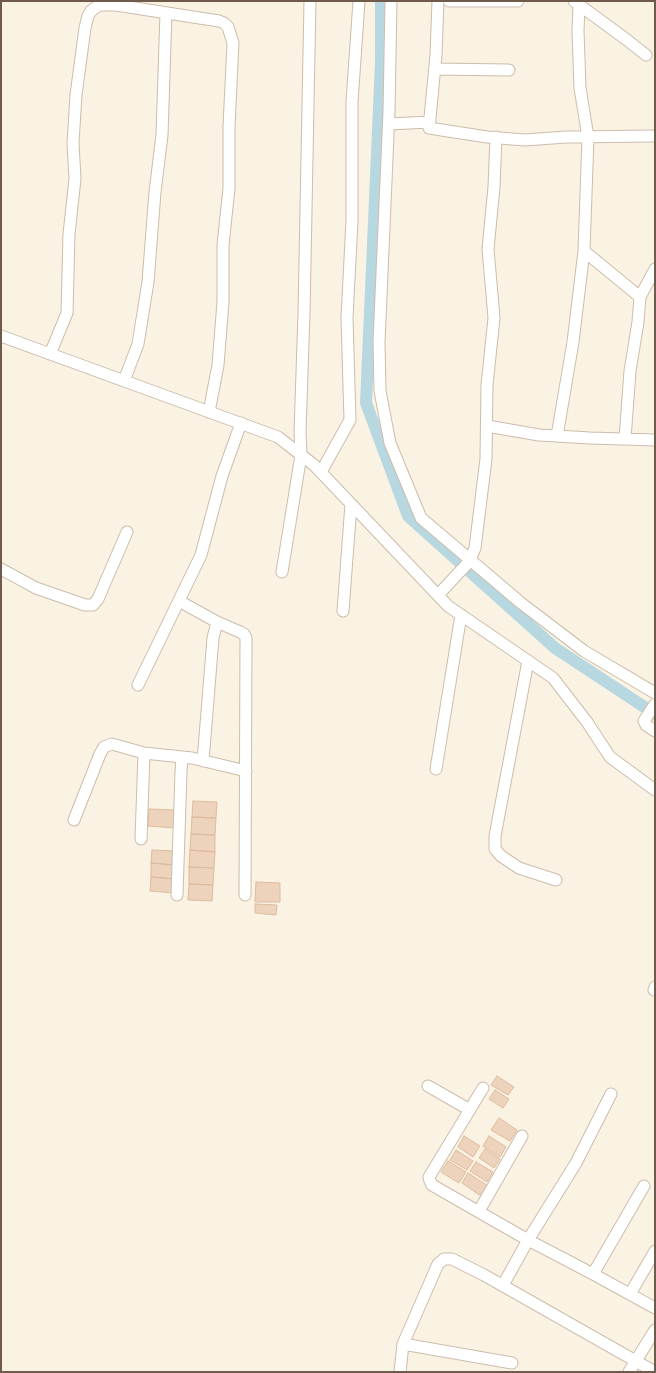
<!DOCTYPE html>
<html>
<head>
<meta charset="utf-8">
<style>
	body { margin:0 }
	#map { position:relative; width:656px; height:1373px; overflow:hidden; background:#faf2e2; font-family:"Fira Sans Condensed",sans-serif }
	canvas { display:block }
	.frame { position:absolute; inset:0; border:2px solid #6f5a4b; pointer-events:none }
</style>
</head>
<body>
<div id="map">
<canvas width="656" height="1373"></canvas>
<div class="frame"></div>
</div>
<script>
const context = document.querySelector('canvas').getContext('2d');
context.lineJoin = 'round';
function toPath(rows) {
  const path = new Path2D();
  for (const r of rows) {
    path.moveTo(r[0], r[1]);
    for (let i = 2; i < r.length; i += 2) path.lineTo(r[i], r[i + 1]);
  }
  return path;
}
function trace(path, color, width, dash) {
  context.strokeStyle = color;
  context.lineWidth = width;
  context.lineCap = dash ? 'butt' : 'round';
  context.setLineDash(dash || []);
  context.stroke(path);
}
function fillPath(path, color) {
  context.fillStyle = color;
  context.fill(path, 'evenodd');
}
const canal = toPath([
	[381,1,381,62,366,403,408,516,555,648,655,714]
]);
const building = toPath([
	[193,801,217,802,216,818,192,817,193,801],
	[149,809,176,810,175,828,148,826,149,809],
	[192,817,216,818,215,835,191,834,192,817],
	[191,834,215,835,215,852,190,850,191,834],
	[152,850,176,851,175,865,151,863,152,850],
	[190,850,215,852,214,868,189,867,190,850],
	[151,863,175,865,174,879,151,877,151,863],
	[189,867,214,868,213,885,189,884,189,867],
	[151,877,174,879,174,893,150,891,151,877],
	[256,882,280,883,280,902,255,902,256,882],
	[189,884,213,885,212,901,188,900,189,884],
	[255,904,277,905,276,915,255,913,255,904],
	[497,1076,514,1087,508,1095,491,1085,497,1076],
	[495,1090,509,1099,503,1108,489,1099,495,1090],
	[499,1118,517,1130,510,1141,491,1130,499,1118],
	[464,1136,480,1146,473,1157,458,1147,464,1136],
	[489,1136,506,1147,500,1157,483,1146,489,1136],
	[485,1149,500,1159,494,1168,479,1158,485,1149],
	[456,1150,473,1161,467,1170,450,1160,456,1150],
	[448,1161,466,1172,459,1183,441,1172,448,1161],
	[476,1162,493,1172,487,1182,470,1171,476,1162],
	[468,1173,488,1186,481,1196,462,1183,468,1173]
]);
const minor = toPath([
	[391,1,389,112,379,342,380,391,390,443,421,518,521,603,584,651,655,693],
	[438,1,436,55,429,128,487,137,525,140,566,137,655,136],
	[449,1,518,1],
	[574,1,627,40,646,55],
	[579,5,578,31,580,88,588,137,584,251,640,297,638,322,630,371,625,439],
	[435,69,509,70],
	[389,124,430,122],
	[640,297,655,269],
	[1,336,278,437,314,465,448,606,553,678,587,722,610,757,655,790],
	[50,354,67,313,69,234,75,179,73,143,76,95,85,28,88,16,91,11,99,5,116,5,219,21,224,23,228,27,233,43,229,126,229,188,223,245,223,302,218,365,209,412],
	[124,381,138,344,148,282,155,192,162,135,166,13],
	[487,426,539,435,590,438,655,440],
	[557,436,573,342,584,251],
	[321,472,350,420,347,318,352,220,352,102,359,1],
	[1,569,36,588,85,605,93,605,98,599,127,532],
	[282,572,301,455,300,432,304,314,310,1],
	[438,595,466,565,470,560,475,548,486,459,487,385,494,318,488,249,494,187,496,137],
	[179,601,217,622,240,632,244,634,246,638,245,895],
	[343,611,351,504],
	[528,661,495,836,495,849,501,856,519,868,556,880],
	[138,685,201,555,222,476,241,423],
	[655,704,644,721,646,725,655,731],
	[203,761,213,638,217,622],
	[436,769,461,615],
	[74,820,100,754,104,747,112,744,144,753,192,758,246,771],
	[141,839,144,753],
	[177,895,181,772,182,757],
	[654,990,655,987],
	[428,1086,470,1110],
	[483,1088,429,1177,430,1181,432,1185,528,1240,593,1274,655,1308],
	[479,1211,522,1136],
	[593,1274,644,1186],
	[503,1285,528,1240,576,1163,611,1094],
	[630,1294,655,1251],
	[403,1344,512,1363],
	[400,1372,403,1344,438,1264,444,1259,452,1259,484,1275,655,1372],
	[629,1372,655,1330]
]);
trace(canal, '#b8d8e1', 12);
fillPath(building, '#edd3bc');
trace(building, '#debb9d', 1);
trace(minor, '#ccbdac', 13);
trace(minor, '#fff', 11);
</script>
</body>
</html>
